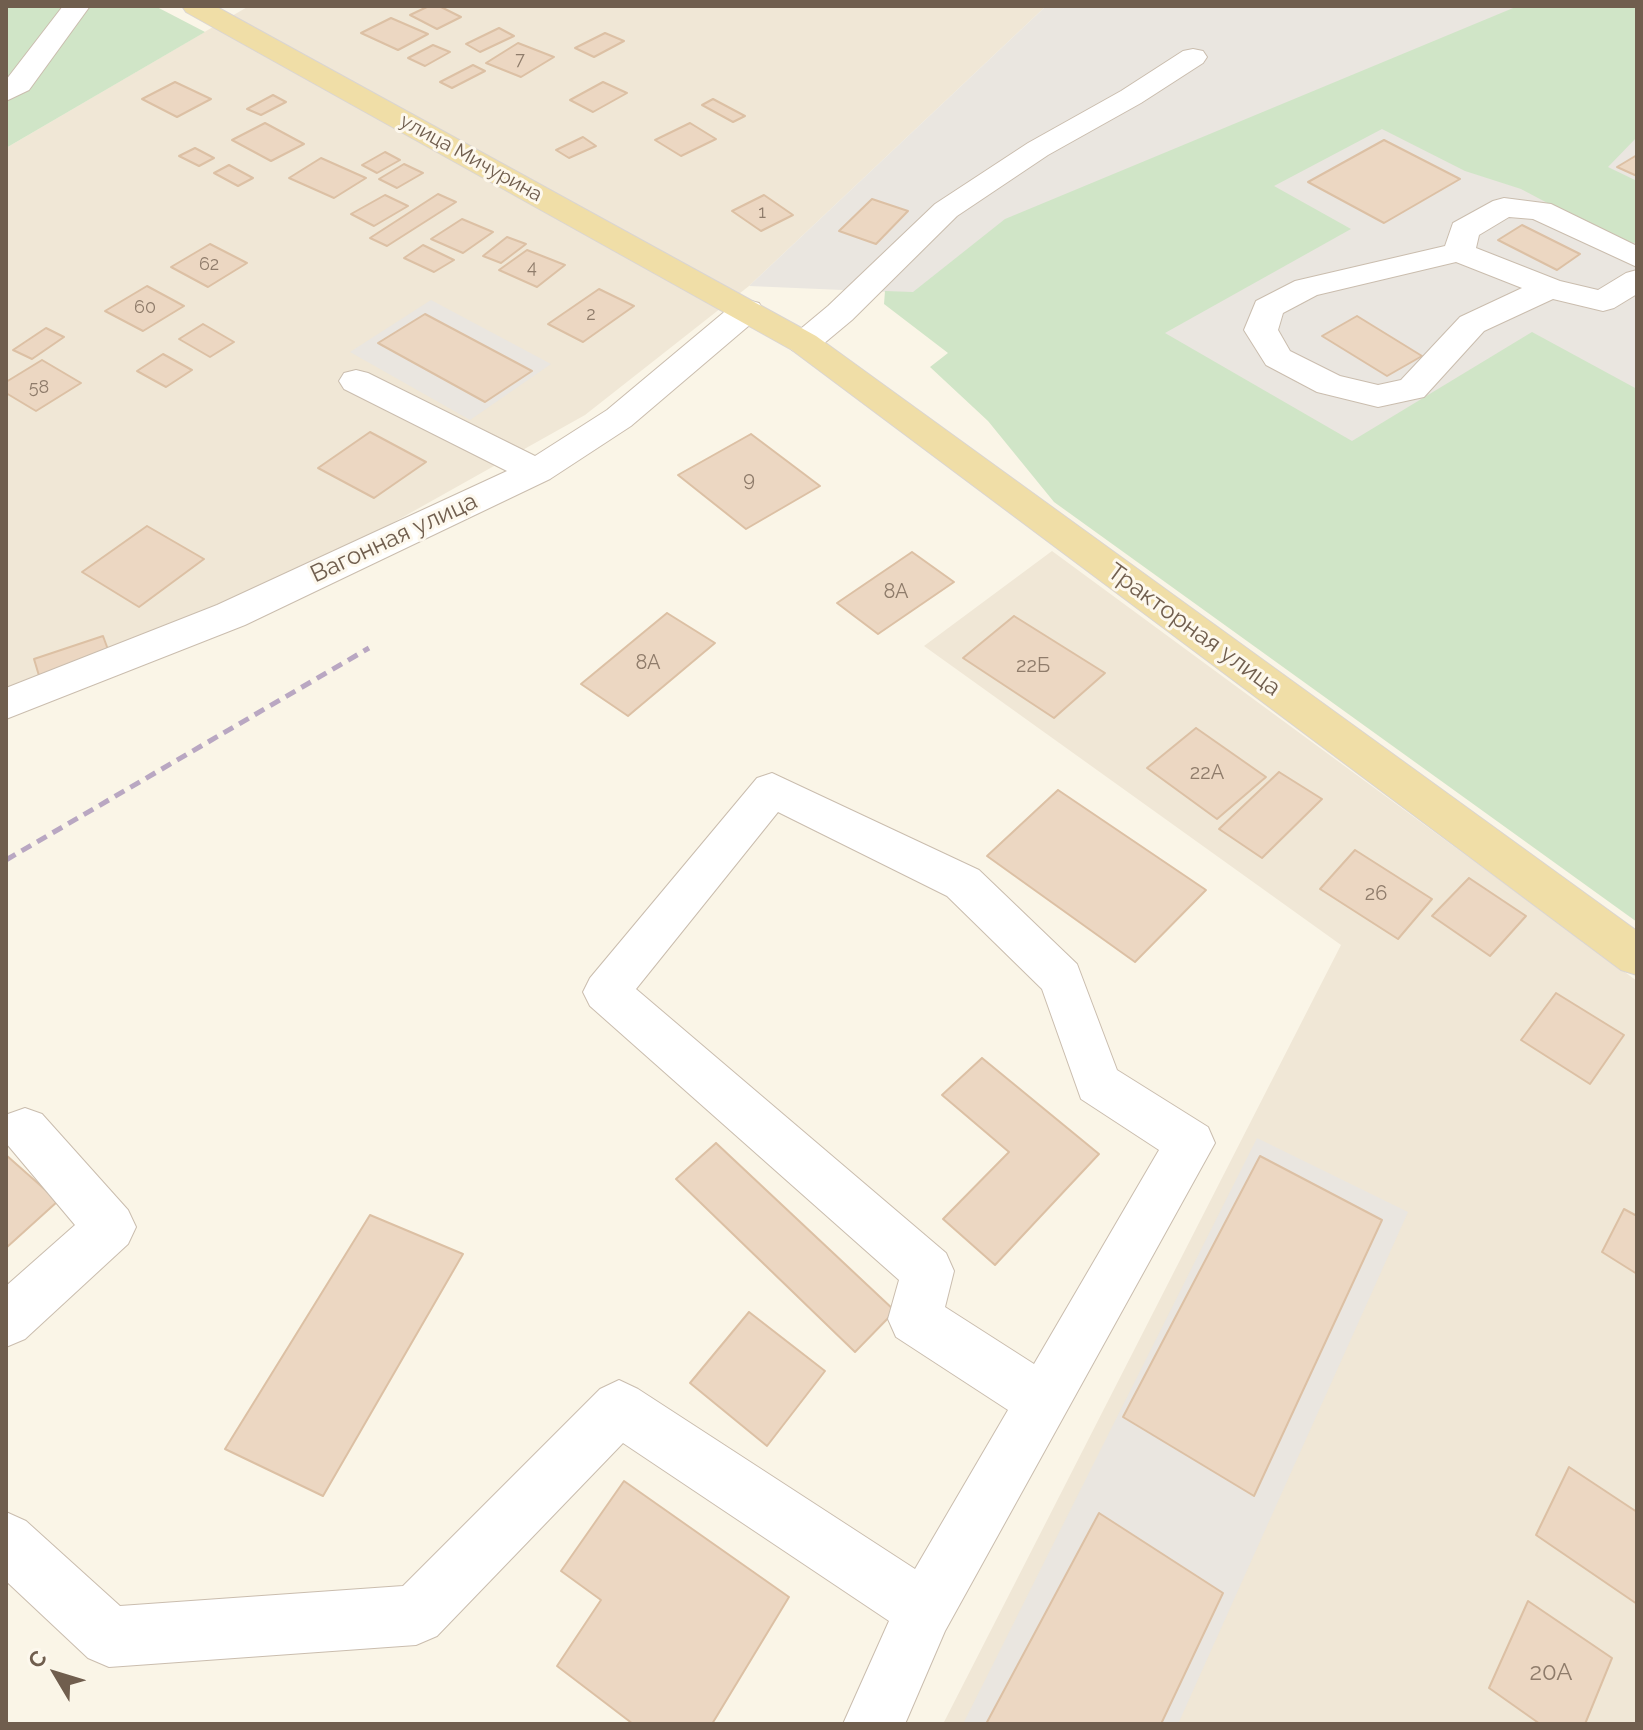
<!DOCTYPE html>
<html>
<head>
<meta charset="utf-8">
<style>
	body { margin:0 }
	#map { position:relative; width:1643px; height:1730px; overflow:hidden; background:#faf5e7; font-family:Raleway,sans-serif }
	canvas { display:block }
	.frame { position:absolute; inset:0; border:8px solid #705e4e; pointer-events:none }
	.north { position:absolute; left:16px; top:1634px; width:80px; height:80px; -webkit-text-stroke:6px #fdf8ed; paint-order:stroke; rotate:308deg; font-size:22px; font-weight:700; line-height:32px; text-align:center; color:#705e4e }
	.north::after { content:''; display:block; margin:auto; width:28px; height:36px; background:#705e4e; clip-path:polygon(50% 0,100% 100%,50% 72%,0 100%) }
</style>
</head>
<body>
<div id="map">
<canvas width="1643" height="1730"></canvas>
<div class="frame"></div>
<div class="north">С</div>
</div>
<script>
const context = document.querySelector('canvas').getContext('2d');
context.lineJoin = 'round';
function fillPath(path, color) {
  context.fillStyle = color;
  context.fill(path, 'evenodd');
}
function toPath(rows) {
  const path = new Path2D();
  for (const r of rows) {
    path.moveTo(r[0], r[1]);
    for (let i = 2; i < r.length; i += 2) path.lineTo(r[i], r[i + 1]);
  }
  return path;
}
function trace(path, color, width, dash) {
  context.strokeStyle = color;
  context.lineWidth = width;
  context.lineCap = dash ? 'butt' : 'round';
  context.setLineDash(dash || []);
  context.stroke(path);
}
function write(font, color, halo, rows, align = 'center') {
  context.font = font + ' Raleway,sans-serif';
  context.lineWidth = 6;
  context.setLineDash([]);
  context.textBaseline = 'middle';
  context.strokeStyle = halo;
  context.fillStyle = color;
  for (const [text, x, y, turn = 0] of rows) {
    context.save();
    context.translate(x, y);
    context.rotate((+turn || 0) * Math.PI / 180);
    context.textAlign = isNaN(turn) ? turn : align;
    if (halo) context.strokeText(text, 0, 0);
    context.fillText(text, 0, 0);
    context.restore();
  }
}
const residential = toPath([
	[249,6,1046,6,749,286,585,415,230,614,6,701,6,148],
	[1052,551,1637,981,1637,1724,943,1724,1341,945,924,646]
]);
const industrial = toPath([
	[1046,6,1637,6,1637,794,913,293,749,286],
	[431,300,551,364,470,420,350,352],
	[1257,1138,1408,1212,1178,1724,963,1724]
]);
const green = toPath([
	[6,6,155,6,205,32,6,148],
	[1518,6,1637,6,1637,137,1608,167,1637,181,1637,243,1621,242,1521,189,1465,171,1382,129,1274,186,1351,229,1165,333,1352,441,1532,332,1637,389,1637,922,1054,502,988,421,930,367,948,353,884,304,885,291,913,292,1005,219]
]);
const building = toPath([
	[429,6,439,6,461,17,437,29,410,15,429,6],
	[391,18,428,34,398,50,361,33,391,18],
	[499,28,514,36,480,52,466,44,499,28],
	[605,33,624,41,594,57,575,48,605,33],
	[518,43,554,57,521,77,486,63,518,43],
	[433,45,450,52,425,66,408,58,433,45],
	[473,65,485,71,452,88,440,82,473,65],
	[175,82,211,99,177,117,142,99,175,82],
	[603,82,627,93,593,112,570,100,603,82],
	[273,95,286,102,261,115,247,109,273,95],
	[713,99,745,116,733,122,702,105,713,99],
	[265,123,304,144,271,161,232,140,265,123],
	[690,123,716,139,681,156,655,140,690,123],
	[583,137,596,146,569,158,556,150,583,137],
	[1384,140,1460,179,1384,223,1308,182,1384,140],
	[195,148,214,158,199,166,179,156,195,148],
	[385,152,400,160,377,173,362,165,385,152],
	[1637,155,1637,176,1617,167,1637,155],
	[321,158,366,178,334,198,289,178,321,158],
	[404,164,423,173,397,188,379,179,404,164],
	[229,165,253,178,238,186,214,173,229,165],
	[438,194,456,202,387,246,370,238,438,194],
	[385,195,408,206,374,226,351,214,385,195],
	[764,195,793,215,761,231,732,211,764,195],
	[872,199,908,211,876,244,839,231,872,199],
	[462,219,493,232,463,253,431,239,462,219],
	[1522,225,1580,254,1557,270,1498,240,1522,225],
	[507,237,526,244,501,263,483,256,507,237],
	[210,244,247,263,208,287,171,267,210,244],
	[423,245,454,260,434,272,404,258,423,245],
	[527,250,565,265,537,287,499,270,527,250],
	[147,286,184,306,143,331,105,311,147,286],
	[599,289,634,306,583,342,548,324,599,289],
	[425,314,532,371,485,402,378,343,425,314],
	[1357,316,1422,356,1387,376,1322,336,1357,316],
	[203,324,234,342,210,357,179,339,203,324],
	[46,328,64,337,32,359,13,350,46,328],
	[163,354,192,370,166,387,137,371,163,354],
	[42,360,81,383,36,411,6,393,6,382,42,360],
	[370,432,426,462,374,498,318,468,370,432],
	[751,434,820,486,746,529,678,475,751,434],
	[147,526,204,559,139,607,82,572,147,526],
	[912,552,954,582,878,634,837,603,912,552],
	[667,613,715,643,628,716,581,684,667,613],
	[1014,616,1105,673,1054,718,963,658,1014,616],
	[103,636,110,655,40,679,34,659,103,636],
	[1196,728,1266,777,1217,819,1147,768,1196,728],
	[1279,772,1322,799,1262,858,1219,829,1279,772],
	[1058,790,1206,890,1135,962,987,856,1058,790],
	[1355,850,1432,899,1398,939,1320,889,1355,850],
	[1469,878,1526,916,1490,956,1432,916,1469,878],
	[1556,993,1624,1035,1590,1084,1521,1040,1556,993],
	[982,1058,1099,1154,995,1265,943,1219,1009,1152,942,1095,982,1058],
	[716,1143,895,1311,855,1352,676,1179,716,1143],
	[6,1155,58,1201,6,1248,6,1155],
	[1260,1156,1382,1220,1254,1496,1123,1417,1260,1156],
	[1624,1209,1637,1216,1637,1274,1602,1252,1624,1209],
	[370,1215,463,1254,323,1496,225,1449,370,1215],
	[749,1312,825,1371,767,1446,690,1383,749,1312],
	[1569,1467,1637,1512,1637,1604,1536,1535,1569,1467],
	[624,1481,789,1597,712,1724,633,1724,557,1666,601,1600,561,1571,624,1481],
	[1099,1513,1223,1593,1161,1724,986,1724,1099,1513],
	[1528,1601,1612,1658,1585,1724,1540,1724,1489,1688,1528,1601]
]);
const minor = toPath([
	[63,6,90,6,29,90,6,101,6,80,63,6],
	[1193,49,1203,51,1207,57,1203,63,1141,103,1048,155,957,216,852,320,816,350,804,353,792,350,787,343,792,336,828,306,935,204,1028,143,1121,91,1183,51,1193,49],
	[1504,198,1551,204,1637,246,1637,267,1533,219,1509,217,1479,235,1476,248,1560,281,1598,290,1626,273,1637,270,1637,294,1614,308,1603,311,1553,299,1484,331,1424,397,1378,407,1317,392,1266,365,1244,330,1256,301,1295,281,1445,246,1453,223,1493,201,1504,198],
	[1456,262,1522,288,1460,317,1401,380,1378,385,1340,376,1290,351,1278,330,1283,313,1317,295,1456,262],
	[747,300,759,303,763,310,759,317,631,426,550,479,245,625,6,719,6,688,217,605,507,471,344,389,339,381,344,373,356,370,368,373,535,456,607,410,735,303,747,300],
	[772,773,979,870,1077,964,1117,1070,1208,1127,1215,1143,945,1631,905,1724,843,1724,889,1621,623,1443,437,1636,416,1645,109,1667,88,1658,6,1581,6,1512,26,1521,120,1606,403,1586,600,1389,619,1380,638,1389,915,1569,1008,1410,896,1337,888,1319,899,1280,590,1006,583,992,590,978,757,778,772,773],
	[778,812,947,896,1042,989,1081,1099,1159,1150,1034,1364,945,1307,954,1271,946,1253,636,989,778,812],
	[25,1108,42,1114,128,1210,136,1227,128,1244,25,1339,6,1347,6,1286,75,1225,6,1143,8,1114,25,1108]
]);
const major = toPath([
	[182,6,215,6,816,336,1637,931,1637,975,1621,970,792,350,186,12,182,6]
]);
const rail = toPath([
	[6,860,369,648]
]);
const farNumbernames = [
	["7",520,60],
	["1",762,213],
	["62",209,265],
	["4",532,268],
	["60",145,308],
	["2",591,315],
	["58",39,388]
];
const farStreetnames = [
	["улица Мичурина",471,158,29]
];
const numberNames = [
	["9",749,480],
	["8А",896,592],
	["8А",648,663],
	["22Б",1033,666],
	["22А",1207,773],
	["26",1376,894]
];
const streetNames = [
	["Вагонная улица",394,538,-25],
	["Тракторная улица",1194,630,36]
];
const nearNumbernames = [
	["20А",1551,1673]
];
fillPath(residential, '#f0e7d6');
fillPath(industrial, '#eae6e0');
fillPath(green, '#d0e5c7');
fillPath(building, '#ecd7c2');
trace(building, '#dcc0a4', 2);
trace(minor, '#cabdae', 2);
trace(major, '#dad5d1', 2);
fillPath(minor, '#fff');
fillPath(major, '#f0dea7');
trace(rail, '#b9a7c2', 5, [11, 7]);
write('18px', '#8f7c6b', null, farNumbernames);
write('20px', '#705e4e', '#fdf8ed', farStreetnames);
write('20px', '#8f7c6b', null, numberNames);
write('24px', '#705e4e', '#fdf8ed', streetNames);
write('24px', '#8f7c6b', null, nearNumbernames);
</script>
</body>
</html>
